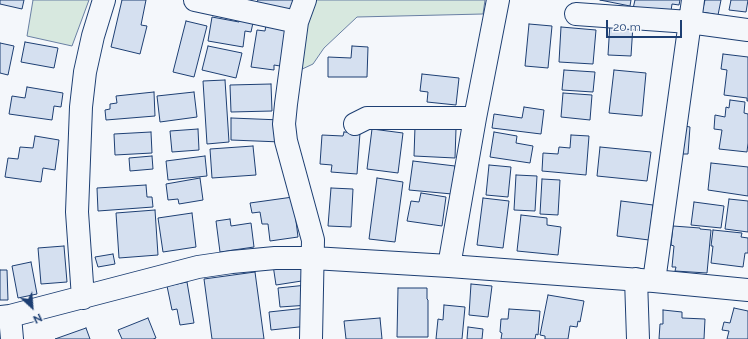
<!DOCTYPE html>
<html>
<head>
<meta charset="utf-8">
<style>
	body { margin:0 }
	#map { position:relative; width:748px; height:339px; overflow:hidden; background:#f4f7fb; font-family:Raleway,sans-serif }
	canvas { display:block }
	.north { position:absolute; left:12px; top:287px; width:40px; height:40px; -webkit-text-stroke:3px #f4f7fb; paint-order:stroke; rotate:154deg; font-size:11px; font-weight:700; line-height:16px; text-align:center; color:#1d3f73 }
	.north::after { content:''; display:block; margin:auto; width:14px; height:18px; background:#1d3f73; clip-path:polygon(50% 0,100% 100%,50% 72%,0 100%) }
	.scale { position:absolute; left:606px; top:20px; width:76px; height:18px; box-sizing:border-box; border:2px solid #1d3f73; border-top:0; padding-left:5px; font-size:12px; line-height:14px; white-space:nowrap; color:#1d3f73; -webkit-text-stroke:3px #f4f7fb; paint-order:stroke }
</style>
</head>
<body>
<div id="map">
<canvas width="748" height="339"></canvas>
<div class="north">N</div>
<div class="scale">20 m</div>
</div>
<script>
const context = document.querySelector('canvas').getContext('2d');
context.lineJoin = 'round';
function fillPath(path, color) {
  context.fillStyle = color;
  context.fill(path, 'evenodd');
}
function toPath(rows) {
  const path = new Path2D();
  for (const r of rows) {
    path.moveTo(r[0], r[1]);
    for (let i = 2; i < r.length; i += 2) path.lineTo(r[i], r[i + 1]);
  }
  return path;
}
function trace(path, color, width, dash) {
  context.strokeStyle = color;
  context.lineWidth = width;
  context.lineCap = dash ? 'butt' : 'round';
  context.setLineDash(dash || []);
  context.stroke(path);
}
const green = toPath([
	[33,0,89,0,72,46,27,36,33,0],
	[316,0,485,0,483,14,357,17,324,48,313,64,298,71,304,28,316,0]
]);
const building = toPath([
	[0,0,24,0,22,9,0,4,0,0],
	[122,0,146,0,141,25,147,26,140,54,111,47,122,0],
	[258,0,299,0,291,18,256,3,258,0],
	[600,0,631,0,630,6,600,0],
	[635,0,680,0,679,5,672,4,671,11,661,9,660,14,632,13,635,0],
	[705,0,721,0,718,15,702,12,705,0],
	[731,0,748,0,746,12,729,10,731,0],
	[240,15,254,18,251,32,245,31,243,47,208,41,212,17,239,22,240,15],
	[186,21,207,26,194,77,173,72,186,21],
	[610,23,633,25,631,56,608,55,610,23],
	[529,24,552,26,548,68,525,66,529,24],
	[266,25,286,28,280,66,274,65,274,70,251,67,257,30,265,31,266,25],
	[561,27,596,30,593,64,559,62,561,27],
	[25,42,58,48,54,68,21,62,25,42],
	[0,43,14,46,8,75,0,73,0,43],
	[208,46,242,53,236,78,202,70,208,46],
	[352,46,368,47,367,77,328,77,328,57,351,58,352,46],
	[723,54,748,57,748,101,747,101,747,98,724,95,727,70,721,69,723,54],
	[564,70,595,72,593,92,562,90,564,70],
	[614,70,646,73,642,116,609,113,614,70],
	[422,74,459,78,456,105,427,102,428,92,420,91,422,74],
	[225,80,229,142,207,144,203,81,225,80],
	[271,84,272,111,231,112,230,85,271,84],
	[27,87,63,93,61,107,54,106,52,120,9,114,12,96,25,98,27,87],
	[154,92,155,116,106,120,105,110,110,109,110,104,117,103,116,96,154,92],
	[194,92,197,117,160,122,157,96,194,92],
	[563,93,592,95,590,120,561,117,563,93],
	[730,100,745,102,744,113,748,114,748,143,747,152,719,149,722,130,714,129,715,115,725,117,726,107,729,108,730,100],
	[524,107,544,110,541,134,492,128,494,114,522,118,524,107],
	[231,118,281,120,281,142,231,140,231,118],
	[685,126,690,127,688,154,682,154,685,126],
	[415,127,456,129,455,158,414,156,415,127],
	[198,129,199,150,172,152,170,131,198,129],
	[372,129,403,133,398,173,367,169,372,129],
	[151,132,152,153,115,155,114,134,151,132],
	[344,132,360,133,357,174,331,172,332,165,320,164,322,135,343,136,344,132],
	[494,132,517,136,516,143,533,146,530,163,490,157,494,132],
	[571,135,589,136,586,175,542,171,543,153,558,154,559,147,570,148,571,135],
	[35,136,59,140,55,170,43,168,41,182,5,177,8,158,18,159,20,147,33,148,35,136],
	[253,146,256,175,212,178,210,149,253,146],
	[600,147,651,152,647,181,597,176,600,147],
	[152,156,153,169,130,171,129,158,152,156],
	[205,156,207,176,168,180,166,161,205,156],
	[413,161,455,166,452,194,409,190,413,161],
	[711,163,748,167,748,196,708,190,711,163],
	[489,165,511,167,508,197,486,195,489,165],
	[516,175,537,176,535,211,514,210,516,175],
	[200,178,203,200,179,204,178,199,168,200,166,184,200,178],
	[377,178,403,182,395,242,369,239,377,178],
	[542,179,560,180,558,215,540,214,542,179],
	[146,185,147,197,152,197,153,207,98,211,97,188,146,185],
	[331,188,353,189,351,227,328,226,331,188],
	[421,193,446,197,442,226,407,221,411,201,419,202,421,193],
	[293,197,298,237,270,241,268,224,262,224,260,212,252,213,250,203,293,197],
	[483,198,509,201,503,248,477,245,483,198],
	[729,199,748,201,748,232,725,229,729,199],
	[621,201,653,205,649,240,617,236,621,201],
	[694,202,724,206,721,228,691,225,694,202],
	[155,210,158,255,119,258,116,213,155,210],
	[192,213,196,247,163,252,158,218,192,213],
	[521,215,547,218,547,225,561,227,558,255,517,251,521,215],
	[230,219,231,226,251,223,254,247,220,252,216,221,230,219],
	[673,226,700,228,700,229,711,230,707,273,675,271,676,267,672,267,674,246,671,245,673,226],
	[713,230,742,233,741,237,748,238,748,253,745,253,743,267,711,263,713,246,711,246,713,230],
	[64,246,67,282,41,284,38,248,64,246],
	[113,254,115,264,98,267,95,257,113,254],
	[305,260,308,280,276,285,273,265,305,260],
	[31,262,37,294,18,298,12,266,31,262],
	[0,270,7,270,8,300,0,300,0,270],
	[255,272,264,339,212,339,204,279,255,272],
	[187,282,194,323,180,325,177,309,172,310,167,286,187,282],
	[471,284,492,286,488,317,469,315,471,284],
	[307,285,309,305,280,307,278,288,307,285],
	[398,288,427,288,427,299,428,300,428,337,397,337,398,288],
	[548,295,584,301,580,322,578,321,577,327,570,326,568,339,545,339,545,336,540,335,548,295],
	[444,305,465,307,462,339,436,339,438,319,443,320,444,305],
	[306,308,308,326,271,330,269,312,306,308],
	[734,308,748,311,748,339,727,339,729,331,722,330,724,322,730,323,734,308],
	[509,309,540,311,538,335,536,334,535,339,501,339,502,333,500,332,501,319,508,319,509,309],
	[663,310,682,312,682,318,705,319,704,339,659,339,660,324,663,324,663,310],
	[148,318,156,338,153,339,122,339,118,330,148,318],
	[380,318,382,339,346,339,344,321,380,318],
	[468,327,483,329,482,339,467,339,468,327],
	[86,328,90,339,55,339,86,328]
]);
const minor = toPath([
	[195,0,297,22],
	[305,0,297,22,286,104,284,124,286,141,313,240,311,339],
	[576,14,689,22,748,30],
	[355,124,367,118,475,118],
	[449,266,475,118,498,0],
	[636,279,638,339],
	[654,281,693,0],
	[83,298,77,212,81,107,85,72,93,36,104,0],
	[10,316,12,339],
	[0,317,10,316,198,267,232,262,275,258,313,258,449,266,654,281,748,290]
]);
fillPath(green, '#d7e8df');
trace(green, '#687fa3', 1);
fillPath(building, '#d5e0f0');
trace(building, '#1d3f73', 1);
trace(minor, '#1d3f73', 24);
trace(minor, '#f4f7fb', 22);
</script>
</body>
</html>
